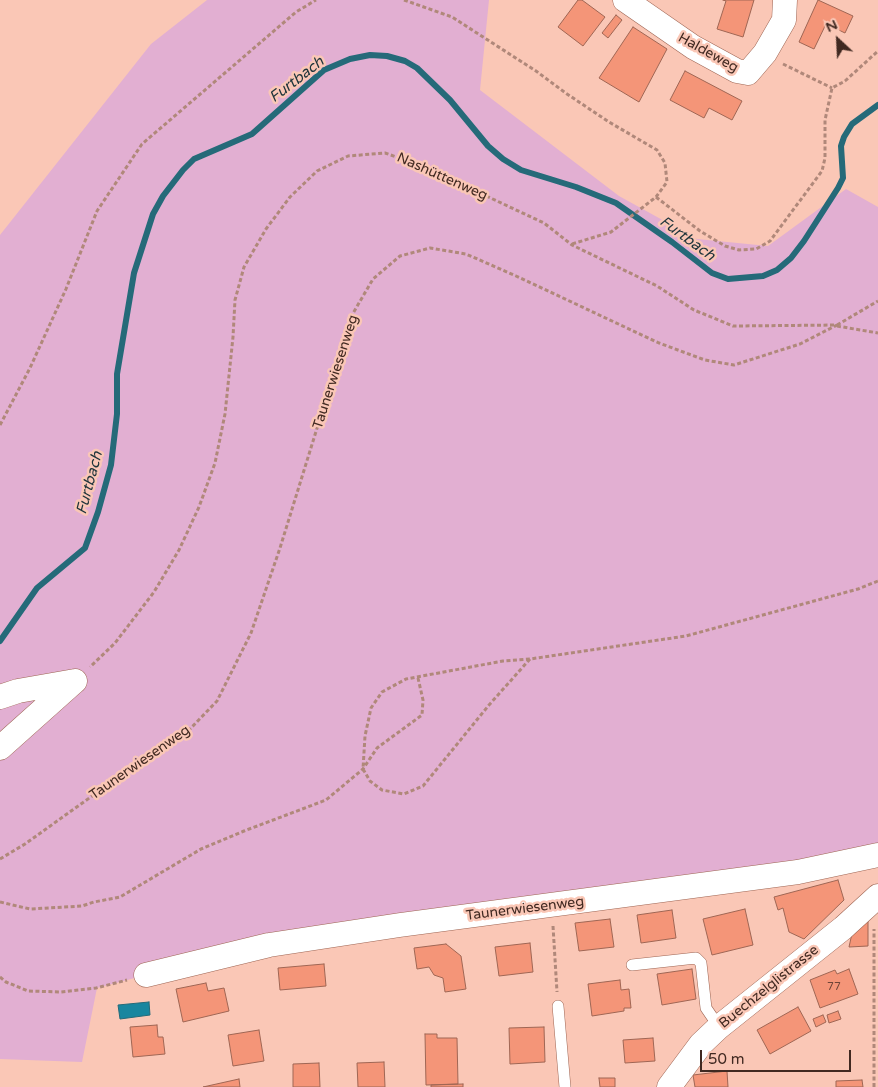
<!DOCTYPE html>
<html>
<head>
<meta charset="utf-8">
<style>
	body { margin:0 }
	#map { position:relative; width:878px; height:1087px; overflow:hidden; background:#fac7b6; font-family:"Varela Round",sans-serif }
	canvas { display:block }
	.north { position:absolute; left:813px; top:15px; width:50px; height:50px; -webkit-text-stroke:4px #fac7b6; paint-order:stroke; rotate:335deg; font-size:14px; font-weight:700; line-height:20px; text-align:center; color:#412921 }
	.north::after { content:''; display:block; margin:auto; width:18px; height:22px; background:#412921; clip-path:polygon(50% 0,100% 100%,50% 72%,0 100%) }
	.scale { position:absolute; left:700px; top:1050px; width:151px; height:22px; box-sizing:border-box; border:2px solid #412921; border-top:0; padding-left:6px; font-size:15px; line-height:18px; white-space:nowrap; color:#412921; -webkit-text-stroke:4px #fac7b6; paint-order:stroke }
</style>
</head>
<body>
<div id="map">
<canvas width="878" height="1087"></canvas>
<div class="north">N</div>
<div class="scale">50 m</div>
</div>
<script>
const context = document.querySelector('canvas').getContext('2d');
context.lineJoin = 'round';
function fillPath(path, color) {
  context.fillStyle = color;
  context.fill(path, 'evenodd');
}
function toPath(rows) {
  const path = new Path2D();
  for (const r of rows) {
    path.moveTo(r[0], r[1]);
    for (let i = 2; i < r.length; i += 2) path.lineTo(r[i], r[i + 1]);
  }
  return path;
}
function trace(path, color, width, dash) {
  context.strokeStyle = color;
  context.lineWidth = width;
  context.lineCap = dash ? 'butt' : 'round';
  context.setLineDash(dash || []);
  context.stroke(path);
}
function write(font, color, halo, rows, align = 'center') {
  context.font = font + ' "Varela Round",sans-serif';
  context.lineWidth = 5;
  context.setLineDash([]);
  context.textBaseline = 'middle';
  context.strokeStyle = halo;
  context.fillStyle = color;
  for (const [text, x, y, turn = 0] of rows) {
    context.save();
    context.translate(x, y);
    context.rotate((+turn || 0) * Math.PI / 180);
    context.textAlign = isNaN(turn) ? turn : align;
    if (halo) context.strokeText(text, 0, 0);
    context.fillText(text, 0, 0);
    context.restore();
  }
}
const green = toPath([
	[207,0,489,0,480,90,619,196,697,239,768,246,846,189,878,207,878,855,146,975,97,988,82,1062,0,1059,0,235,151,44]
]);
const water = toPath([
	[149,1002,150,1015,120,1019,118,1005,149,1002]
]);
const stream = toPath([
	[0,641,37,588,85,548,98,512,111,465,117,414,117,374,134,273,153,214,163,196,183,170,194,159,252,134,324,70,350,59,370,55,387,56,405,61,417,68,450,100,488,146,503,159,521,170,576,187,616,203,672,242,712,273,728,279,763,276,777,270,791,258,804,241,838,188,843,178,841,146,844,137,852,124,878,105]
]);
const building = toPath([
	[578,0,582,0,605,17,583,46,558,27,578,0],
	[723,0,754,0,743,37,717,29,726,1,723,0],
	[818,0,853,16,845,33,826,24,814,49,799,42,818,0],
	[616,15,622,20,608,38,602,33,616,15],
	[633,27,667,49,639,102,599,78,633,27],
	[685,71,742,101,732,120,709,108,704,118,670,100,685,71],
	[838,880,844,900,804,939,789,932,783,908,778,910,774,897,838,880],
	[745,909,753,945,712,955,703,919,745,909],
	[672,910,676,938,641,943,637,915,672,910],
	[610,919,614,947,579,951,575,923,610,919],
	[868,920,868,946,849,947,853,929,868,920],
	[530,943,533,972,499,976,495,947,530,943],
	[446,944,461,956,466,989,445,992,443,978,434,975,429,967,417,969,414,948,446,944],
	[324,964,326,986,280,990,278,968,324,964],
	[692,969,696,999,662,1005,657,974,692,969],
	[849,969,858,994,820,1008,810,980,835,970,837,974,849,969],
	[620,980,621,990,629,989,631,1008,624,1008,624,1011,592,1016,588,984,620,980],
	[206,983,208,991,224,988,229,1011,183,1022,176,989,206,983],
	[798,1007,811,1031,770,1054,757,1030,798,1007],
	[838,1011,841,1019,829,1023,827,1015,838,1011],
	[823,1015,826,1022,816,1027,813,1019,823,1015],
	[157,1025,158,1037,163,1037,165,1054,133,1057,130,1027,157,1025],
	[544,1027,545,1062,510,1064,509,1028,544,1027],
	[259,1030,264,1061,233,1066,228,1035,259,1030],
	[425,1034,437,1034,437,1038,457,1038,458,1084,426,1085,425,1034],
	[653,1038,655,1061,625,1063,623,1040,653,1038],
	[384,1062,385,1087,358,1087,357,1063,384,1062],
	[319,1063,320,1087,293,1087,293,1064,319,1063],
	[727,1071,728,1087,695,1087,693,1075,727,1071],
	[599,1078,615,1078,615,1087,600,1087,599,1078],
	[239,1079,240,1087,203,1087,239,1079],
	[862,1080,863,1087,836,1087,836,1081,862,1080],
	[463,1084,463,1087,431,1087,431,1085,463,1084]
]);
const path = toPath([
	[404,0,452,17,536,71,567,94,609,122,657,150,665,163,667,182,656,197,611,232,572,244],
	[783,64,832,88],
	[656,197,700,231,725,246,739,250,756,249,770,241,822,171,825,158,825,120,832,88,845,81,878,51],
	[837,325,878,301],
	[837,326,878,333],
	[0,425,30,368,66,289,97,211,142,144,296,12,316,0],
	[530,659,489,705,423,786,404,794,382,790,370,781,363,769,365,736,371,708,382,692,406,679,503,661,530,659,686,636,858,589,878,581],
	[0,859,25,844,155,751,190,729,217,701,251,633,280,548,352,315,373,279,400,256,430,248,466,254,516,276,659,343,705,360,734,365,800,344,837,325,733,326,694,310,657,286,572,245,544,223,422,166,385,153,348,156,317,171,290,197,266,229,244,267,235,300,233,337,225,414,215,463,199,507,179,550,154,592,115,643,90,667],
	[0,902,30,909,82,906,94,902,120,897,201,849,244,831,326,800,363,769,377,748,422,715,423,700,418,678],
	[553,926,557,992],
	[0,977,6,982,28,991,61,992,96,988,127,980],
	[874,1087,874,929]
]);
const service = toPath([
	[632,965,696,958,701,963,706,1008,719,1027],
	[558,1006,565,1087]
]);
const minor = toPath([
	[625,0,693,47,737,71,748,73,765,53,784,20,785,0],
	[0,697,18,691,75,681],
	[0,748,75,681],
	[146,975,269,945,400,925,798,872,878,855],
	[669,1087,701,1044,719,1027,843,928,878,896]
]);
const numberNames = [
	["77",834,987]
];
const streetNames = [
	["Haldeweg",708,53,29],
	["Nashüttenweg",442,177,24],
	["Taunerwiesenweg",336,372,-72],
	["Taunerwiesenweg",140,763,-35],
	["Taunerwiesenweg",525,909,-7],
	["Buechzelglistrasse",769,987,-39]
];
const waterNames = [
	["Furtbach",297,80,-38],
	["Furtbach",687,239,36],
	["Furtbach",90,483,-75]
];
fillPath(green, '#e2afd2');
fillPath(water, '#19869f');
trace(water, '#256a79', 1);
trace(stream, '#256a79', 6);
fillPath(building, '#f49578');
trace(building, '#9f6654', 1);
trace(service, '#9e6553', 12);
trace(minor, '#9e6553', 25);
trace(path, '#b0887a', 3, [4, 2.5]);
trace(service, '#fff', 11);
trace(minor, '#fff', 24);
write('11px', '#6e4437', null, numberNames);
write('14px', '#412921', '#fac7b6', streetNames);
write('italic 15px', '#1d333a', '#fac7b6', waterNames);
</script>
</body>
</html>
